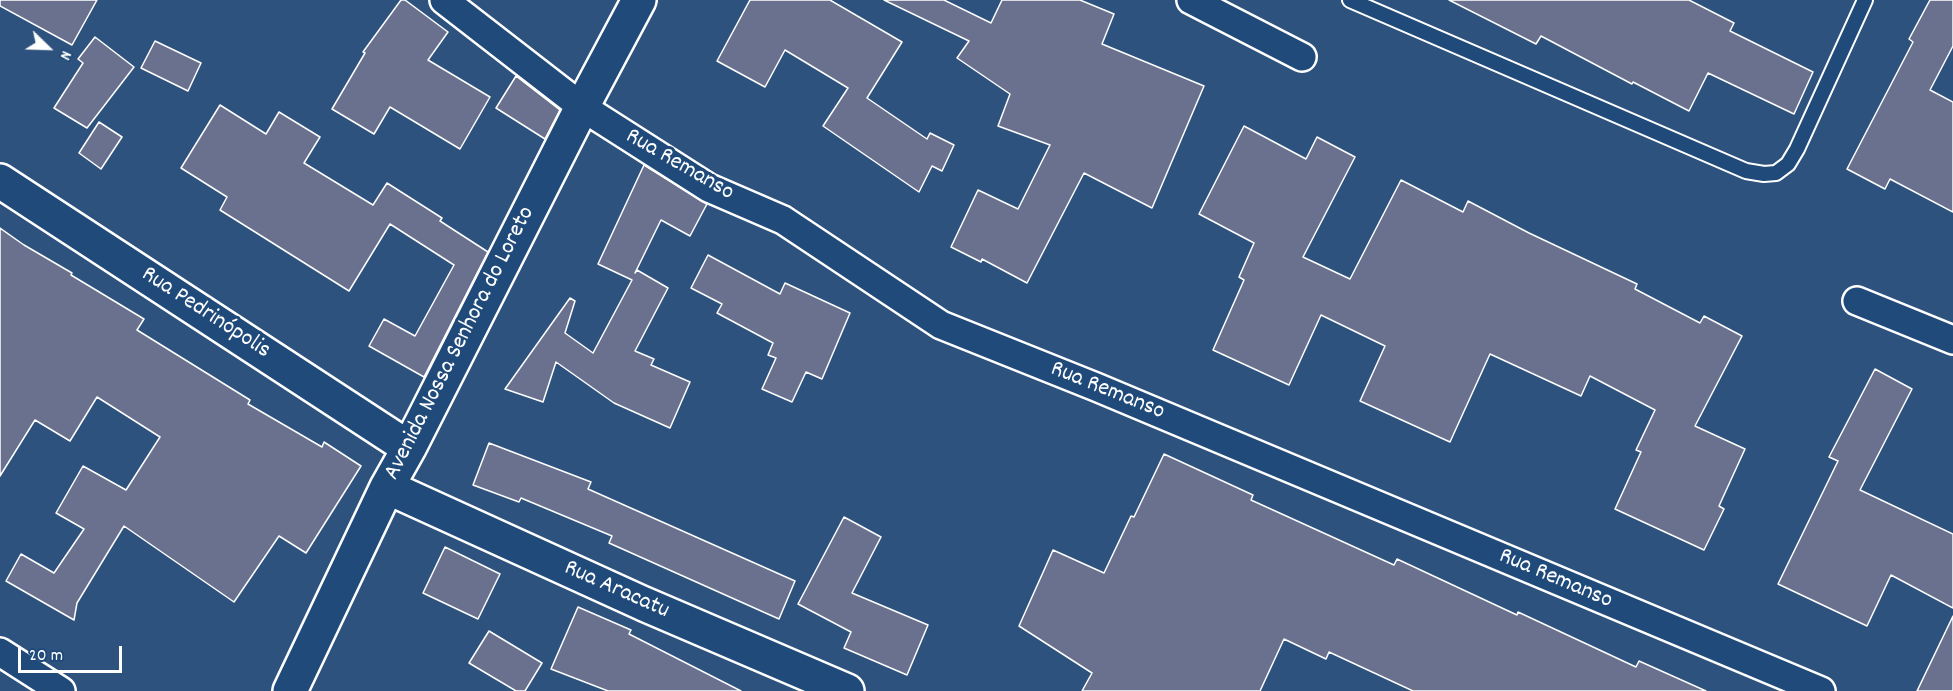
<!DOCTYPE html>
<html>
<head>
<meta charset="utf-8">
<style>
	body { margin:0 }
	#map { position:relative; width:1953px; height:691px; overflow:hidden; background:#2e527e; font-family:Dekko,sans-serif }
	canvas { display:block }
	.north { position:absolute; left:18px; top:18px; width:60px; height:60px; -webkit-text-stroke:4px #1f4a7a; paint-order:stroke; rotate:113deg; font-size:16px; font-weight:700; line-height:24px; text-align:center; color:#fff }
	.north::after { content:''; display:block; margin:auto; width:21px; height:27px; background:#fff; clip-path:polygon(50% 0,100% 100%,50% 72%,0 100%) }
	.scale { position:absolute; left:18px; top:646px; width:104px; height:27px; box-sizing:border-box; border:3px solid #fff; border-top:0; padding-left:8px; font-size:18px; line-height:21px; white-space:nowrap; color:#fff; -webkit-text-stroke:4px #1f4a7a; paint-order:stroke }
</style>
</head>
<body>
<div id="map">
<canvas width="1953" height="691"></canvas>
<div class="north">N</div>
<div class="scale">20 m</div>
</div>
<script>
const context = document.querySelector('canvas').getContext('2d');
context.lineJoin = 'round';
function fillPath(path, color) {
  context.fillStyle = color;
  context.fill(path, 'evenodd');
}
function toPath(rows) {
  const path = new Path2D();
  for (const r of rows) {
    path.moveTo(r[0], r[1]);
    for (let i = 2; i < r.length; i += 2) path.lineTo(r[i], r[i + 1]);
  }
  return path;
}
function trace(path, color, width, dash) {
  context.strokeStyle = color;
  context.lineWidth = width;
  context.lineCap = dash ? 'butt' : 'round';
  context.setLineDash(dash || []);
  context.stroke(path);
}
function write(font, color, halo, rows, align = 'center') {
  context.font = font + ' Dekko,sans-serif';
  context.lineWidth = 6;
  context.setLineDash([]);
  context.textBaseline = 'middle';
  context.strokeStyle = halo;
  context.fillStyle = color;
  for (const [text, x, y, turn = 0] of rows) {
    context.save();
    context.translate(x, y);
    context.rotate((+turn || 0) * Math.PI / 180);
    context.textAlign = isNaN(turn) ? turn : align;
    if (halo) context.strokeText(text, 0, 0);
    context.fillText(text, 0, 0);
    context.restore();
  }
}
const building = toPath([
	[0,0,97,0,72,45,0,6,0,0],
	[401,0,405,0,448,32,428,60,490,97,460,149,390,107,374,134,332,109,365,53,363,52,401,0],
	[750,0,830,0,902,42,867,98,927,139,930,133,954,145,942,171,932,166,919,192,823,126,848,88,785,50,765,87,717,61,750,0],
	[884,0,944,0,991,23,1002,0,1080,0,1114,14,1102,44,1204,86,1152,208,1084,173,1027,283,982,259,981,262,951,247,978,190,1018,209,1050,145,998,126,1010,94,957,58,969,41,884,0],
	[1449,0,1689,0,1734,23,1730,31,1813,72,1794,114,1708,73,1689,111,1633,82,1632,84,1541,36,1536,44,1449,0],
	[1930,0,1953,0,1953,46,1930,90,1953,102,1953,212,1890,179,1885,189,1847,169,1913,42,1909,39,1930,0],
	[95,37,134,67,87,128,54,108,83,63,78,59,95,37],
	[155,41,201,63,188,91,141,68,155,41],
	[516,76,560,110,545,139,496,108,516,76],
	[220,105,266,134,279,112,320,137,304,163,373,205,387,183,442,218,440,221,488,252,424,377,369,346,384,319,415,336,454,265,390,224,349,291,220,210,227,197,181,168,220,105],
	[99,122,122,137,101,169,79,153,99,122],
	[1244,126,1306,159,1317,137,1355,157,1303,257,1350,279,1401,180,1463,212,1468,201,1529,233,1637,284,1635,289,1700,323,1704,316,1742,336,1695,426,1745,449,1719,506,1724,509,1704,550,1615,509,1641,452,1636,450,1655,410,1590,376,1581,396,1490,354,1450,442,1360,401,1385,346,1321,315,1289,385,1213,350,1244,280,1239,277,1254,243,1199,214,1244,126],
	[644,165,707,204,690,236,661,220,635,273,637,270,668,288,635,351,654,359,651,365,690,382,670,428,614,403,556,362,543,402,505,389,570,298,575,301,565,333,593,353,632,280,598,264,644,165],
	[0,228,24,245,72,273,71,275,144,319,137,330,250,400,248,404,322,447,324,442,361,466,306,553,279,536,234,602,124,526,77,603,74,620,6,581,21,554,54,573,84,529,56,513,83,466,126,490,160,437,97,397,70,441,35,420,0,476,0,228],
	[708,255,780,294,785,283,850,313,822,379,806,372,792,402,762,389,776,358,768,355,773,343,717,313,722,304,691,288,708,255],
	[1875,369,1912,389,1860,490,1953,534,1953,608,1891,575,1867,626,1778,584,1838,461,1829,457,1875,369],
	[489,443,591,482,588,489,795,581,779,619,609,543,612,536,521,498,519,502,473,485,489,443],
	[1164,454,1253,495,1251,500,1394,565,1397,559,1517,615,1518,612,1636,667,1639,661,1706,691,1413,691,1329,652,1326,659,1284,639,1260,691,1082,691,1092,673,1019,626,1053,550,1104,573,1131,516,1134,517,1164,454],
	[844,517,881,537,852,593,928,625,907,675,844,648,851,632,798,604,844,517],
	[445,547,500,574,478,619,423,593,445,547],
	[578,607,631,630,629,634,741,691,608,691,551,669,578,607],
	[1953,616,1953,691,1917,691,1953,616],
	[489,631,542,663,525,691,516,691,469,663,489,631]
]);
const lane = toPath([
	[1350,0,1746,171,1764,174,1776,173,1788,164,1797,149,1865,0]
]);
const street = toPath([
	[444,0,582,107,709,188,783,220,941,325,1096,387,1821,691],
	[1191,0,1302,57],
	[1857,301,1953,340],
	[0,652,61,691]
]);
const secondary = toPath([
	[0,181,409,448],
	[387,487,644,604,847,691],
	[290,691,387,487,409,448,582,107,639,0]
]);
const streetNames = [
	["Rua Remanso",679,166,30],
	["Rua Pedrinópolis",205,314,33],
	["Avenida Nossa Senhora do Loreto",461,344,-63],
	["Rua Remanso",1107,392,22],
	["Rua Remanso",1555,580,23],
	["Rua Aracatu",616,591,24]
];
fillPath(building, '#6a718f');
trace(building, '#fff', 1.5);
trace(lane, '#fff', 18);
trace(street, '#fff', 32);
trace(secondary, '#fff', 38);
trace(lane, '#1f4a7a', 14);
trace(street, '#1f4a7a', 27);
trace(secondary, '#1f4a7a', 33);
write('24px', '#fff', '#1f4a7a', streetNames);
</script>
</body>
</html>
